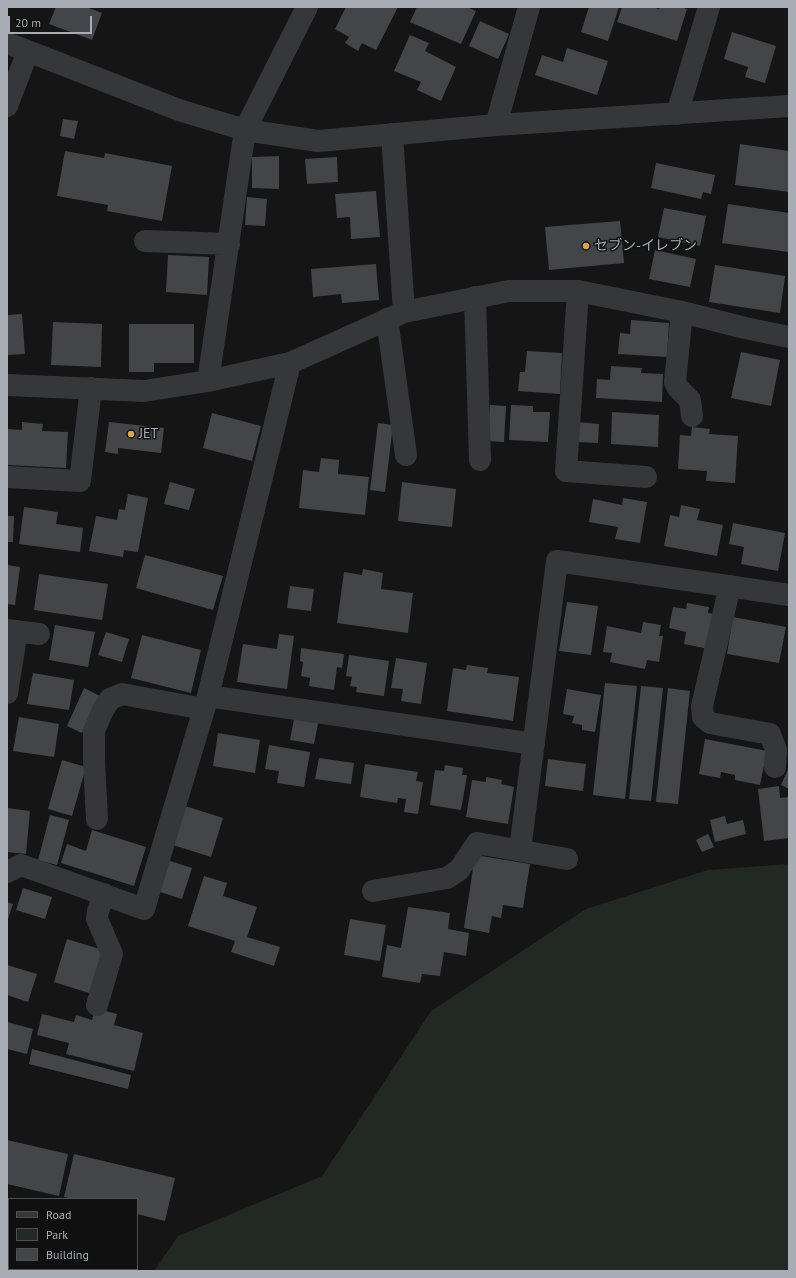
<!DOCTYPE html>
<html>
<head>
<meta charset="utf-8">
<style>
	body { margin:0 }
	#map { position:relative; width:796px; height:1278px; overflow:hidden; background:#151516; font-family:"PT Sans",sans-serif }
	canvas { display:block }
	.frame { position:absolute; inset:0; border:8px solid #a8adb5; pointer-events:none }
	.legend { position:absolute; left:8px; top:1198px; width:130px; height:72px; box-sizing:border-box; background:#101011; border:1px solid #4d4f53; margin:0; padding:5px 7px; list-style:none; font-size:12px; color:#a8adb5 }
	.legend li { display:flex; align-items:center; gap:8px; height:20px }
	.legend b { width:20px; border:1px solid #4d4f53 }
	.scale { position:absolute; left:8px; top:16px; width:84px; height:18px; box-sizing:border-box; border:2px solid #a8adb5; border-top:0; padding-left:5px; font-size:12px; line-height:14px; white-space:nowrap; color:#a8adb5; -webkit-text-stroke:3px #101011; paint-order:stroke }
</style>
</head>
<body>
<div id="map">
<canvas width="796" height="1278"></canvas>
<div class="frame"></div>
<ul class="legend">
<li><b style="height:5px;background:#36373b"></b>Road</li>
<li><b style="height:11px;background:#222822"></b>Park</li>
<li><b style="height:11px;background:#444549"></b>Building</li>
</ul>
<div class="scale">20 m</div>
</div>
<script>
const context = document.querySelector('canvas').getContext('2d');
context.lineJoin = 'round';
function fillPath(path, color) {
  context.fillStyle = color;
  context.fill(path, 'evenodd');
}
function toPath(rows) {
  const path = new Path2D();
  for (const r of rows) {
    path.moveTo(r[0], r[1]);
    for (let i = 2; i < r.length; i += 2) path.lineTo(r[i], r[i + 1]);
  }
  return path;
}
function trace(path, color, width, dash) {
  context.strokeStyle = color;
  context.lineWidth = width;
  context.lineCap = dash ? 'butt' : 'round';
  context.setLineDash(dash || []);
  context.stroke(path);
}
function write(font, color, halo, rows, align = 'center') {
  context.font = font + ' "PT Sans","Noto Sans JP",sans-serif';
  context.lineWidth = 3;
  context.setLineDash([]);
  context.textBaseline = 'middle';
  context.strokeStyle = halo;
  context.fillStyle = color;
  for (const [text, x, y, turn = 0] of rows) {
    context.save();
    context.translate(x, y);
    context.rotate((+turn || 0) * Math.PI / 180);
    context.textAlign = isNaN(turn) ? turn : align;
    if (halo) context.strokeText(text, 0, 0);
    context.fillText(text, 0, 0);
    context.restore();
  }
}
const green = toPath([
	[789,864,789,1271,154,1271,178,1236,322,1176,431,1011,586,909,708,870]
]);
const building = toPath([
	[56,7,86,7,102,13,92,40,49,24],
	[346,7,398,7,376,50,362,43,358,51,345,43,349,37,335,29],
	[417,7,467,7,476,11,461,44,410,22],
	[589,7,619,7,608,41,581,32],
	[622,7,652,7,659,9,660,7,681,7,687,9,677,41,617,22],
	[480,21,509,34,498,59,469,46],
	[732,32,776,46,765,83,745,77,748,67,724,59],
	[410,35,429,43,425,51,456,67,441,101,417,90,421,82,394,71],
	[567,48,608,61,597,95,535,75,542,55,563,62],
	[63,119,78,121,74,139,60,136],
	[740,144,789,151,789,192,735,185],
	[65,151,104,158,105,153,172,166,162,221,107,211,108,205,57,196],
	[279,156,279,189,252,188,252,157],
	[337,157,338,182,307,184,305,159],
	[656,163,715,175,711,194,703,192,701,199,651,188],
	[376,191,380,237,351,239,350,217,337,218,335,194],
	[247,197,267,199,265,226,245,225],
	[728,204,789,213,788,252,722,243],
	[664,208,706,216,700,246,658,237],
	[620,221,624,263,549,270,545,227],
	[655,250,696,259,690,287,649,279],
	[168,255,209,257,207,295,166,292],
	[376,264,379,300,342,303,341,294,313,297,311,269],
	[715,265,785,276,780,313,709,302],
	[22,314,25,354,7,355,7,315],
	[631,320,669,323,667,357,618,354,620,333,630,334],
	[53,322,102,324,101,367,51,365],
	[129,324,194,324,194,363,154,363,154,372,129,372],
	[527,351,562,353,560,394,518,391,520,372,525,372],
	[741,352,780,360,771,406,731,398],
	[611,366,642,368,641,373,663,374,662,402,596,398,597,379,610,380],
	[490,405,506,406,504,442,487,441],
	[511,405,533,406,533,412,550,412,548,442,509,440],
	[612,412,659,415,658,447,611,444],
	[212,413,261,426,252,461,203,448],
	[22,422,43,424,42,431,68,432,66,468,7,465,7,429,22,430],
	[109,422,164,428,161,453,118,448,118,454,105,452],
	[578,422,599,424,598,443,577,442],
	[378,423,393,425,385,492,370,490],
	[692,427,710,429,709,434,738,436,735,483,706,481,707,471,678,469,680,435,691,436],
	[321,458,339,460,338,474,369,477,365,515,299,508,303,470,319,472],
	[170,482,195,489,189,510,164,504],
	[402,482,456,489,452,527,398,521],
	[128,494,148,498,138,552,124,550,123,557,89,551,96,516,117,520,119,509,125,510],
	[623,498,647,502,640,543,615,539,618,527,589,522,593,499,622,505],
	[681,505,700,509,697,520,723,525,717,556,664,546,670,515,679,517],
	[24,507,58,512,56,524,83,528,80,552,19,544],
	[7,516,14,516,13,542,7,542],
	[733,523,785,533,778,571,741,564,744,547,729,544],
	[145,555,223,576,213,610,136,588],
	[7,565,20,567,15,605,7,604],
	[363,569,383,573,381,589,413,593,408,633,337,623,344,572,362,575],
	[39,574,108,584,102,620,34,610],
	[290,586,314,589,311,611,287,608],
	[567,602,598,606,591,655,559,651],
	[687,603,709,607,708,613,715,614,709,649,684,644,686,632,669,628,673,607,686,609],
	[733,617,786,627,779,663,727,654],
	[643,622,661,625,659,636,663,636,659,662,647,660,645,669,610,662,612,653,603,652,607,626,641,633],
	[55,625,95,632,88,667,49,660],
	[106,632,129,639,122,662,98,655],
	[279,634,294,636,287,689,237,682,243,644,277,649],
	[142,635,201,650,191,693,131,678],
	[301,648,344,654,342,668,337,667,334,690,309,686,310,678,301,676,303,662,300,661],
	[349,655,389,661,384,696,356,692,357,687,350,686,352,677,346,676],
	[396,658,427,663,421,704,401,701,403,689,391,688],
	[467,665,488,668,487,673,519,677,513,721,447,711,453,668,466,670],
	[33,673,74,680,69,710,27,704],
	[605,683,637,686,625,799,593,795],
	[641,686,663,688,651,801,629,799],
	[84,688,100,696,82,733,67,726],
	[668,688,690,691,678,804,656,802],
	[567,689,601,695,595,732,582,730,582,725,572,723,574,716,563,714],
	[19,717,59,724,54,757,13,751],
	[294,719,318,723,314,744,290,740],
	[218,733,260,740,255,773,213,766],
	[705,739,767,751,760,785,735,780,735,775,721,772,720,778,699,774],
	[269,745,310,752,304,787,277,783,279,771,265,769],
	[319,758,354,763,351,784,315,779],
	[548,759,586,764,583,791,545,786],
	[62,760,86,767,72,816,48,809],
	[365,764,418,772,416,781,423,782,418,814,404,812,406,799,398,798,397,803,360,797],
	[445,765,463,768,462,775,467,775,461,810,430,805,435,770,444,771],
	[789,767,789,789,781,785],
	[486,777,502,780,501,784,514,787,508,824,466,817,472,780,486,782],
	[779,786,780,798,789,797,789,838,764,841,758,789],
	[182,805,223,818,211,857,170,844],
	[7,808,30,811,26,854,7,852],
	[50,815,69,820,57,865,38,860],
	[725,816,727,824,743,820,746,834,715,842,710,820],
	[92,830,146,847,134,886,61,863,67,844,86,851],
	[708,834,714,847,702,852,696,840],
	[475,855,530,864,523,908,503,905,501,918,492,916,489,933,464,928],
	[167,860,192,868,182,899,157,891],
	[204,876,227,883,223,896,257,907,247,937,280,947,274,966,231,952,235,941,188,926],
	[23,888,52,897,45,919,16,910],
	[7,902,13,904,7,922],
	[408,907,450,913,448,929,469,933,466,956,444,952,440,976,422,974,420,983,382,977,387,945,401,948],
	[350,919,386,925,380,961,344,955],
	[67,939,103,950,89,993,54,982],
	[7,965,37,974,28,1002,7,995],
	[95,1008,117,1014,114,1025,143,1033,134,1071,66,1054,69,1043,37,1035,42,1014,74,1022,76,1015,92,1020],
	[7,1022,33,1029,27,1054,7,1049],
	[32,1049,131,1075,128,1089,29,1064],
	[7,1140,68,1154,59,1196,7,1184],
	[74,1154,175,1178,165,1221,137,1214,137,1199,73,1199,64,1197]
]);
const minor = toPath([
	[7,43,179,110,245,130,318,141,496,125,789,106],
	[7,106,28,51],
	[677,114,709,7],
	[496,125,529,7],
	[392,134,404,312],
	[145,241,229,244],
	[578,291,566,471,646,477],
	[475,297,480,460],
	[682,312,675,382,678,388,690,400,692,416],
	[387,319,406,455],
	[208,381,245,130,307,7],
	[7,385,144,391,208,381,290,363,404,312,509,291,578,291,682,312,745,328,789,337],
	[7,477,80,481,91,388],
	[730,586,702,706,703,717,710,723,770,734,776,750,775,767],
	[7,630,39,634],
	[7,693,17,631],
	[208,696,534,744],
	[97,819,94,761,94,731,103,710,110,699,122,694,204,709],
	[520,850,557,561,789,595],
	[7,872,21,865,144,909,208,696,290,363],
	[373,891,447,878,459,870,477,843,567,859],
	[97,1005,112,954,97,919,98,911,104,894]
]);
const markers = [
	[586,246,4,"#dca647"],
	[131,434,4,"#dca647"]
];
const poiNames = [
	["セブン-イレブン",594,246],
	["JET",139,434]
];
fillPath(green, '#222822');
fillPath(building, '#444549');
trace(minor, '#36373b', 22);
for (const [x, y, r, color] of markers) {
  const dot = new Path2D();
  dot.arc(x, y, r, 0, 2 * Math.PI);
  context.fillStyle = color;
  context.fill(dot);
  trace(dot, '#101011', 1.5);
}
write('14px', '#a8adb5', '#101011', poiNames, 'left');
</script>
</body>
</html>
